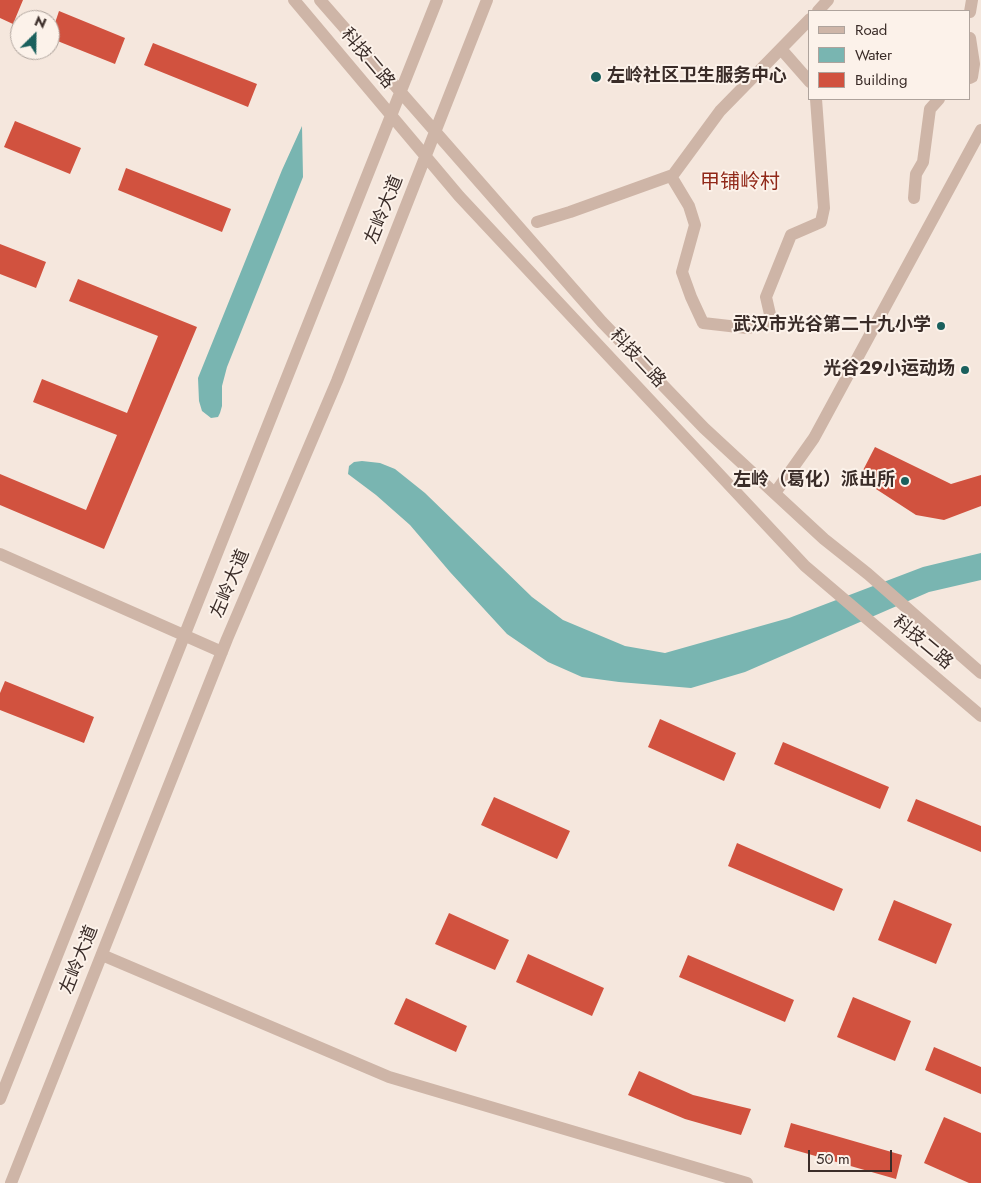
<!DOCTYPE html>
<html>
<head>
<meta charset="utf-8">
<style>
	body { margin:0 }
	#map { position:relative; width:981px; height:1183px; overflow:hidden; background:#f5e7dd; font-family:Jost,sans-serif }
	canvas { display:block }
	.legend { position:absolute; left:808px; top:10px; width:162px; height:90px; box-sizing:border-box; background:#fcf2ea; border:1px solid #aea39c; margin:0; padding:6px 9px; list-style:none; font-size:15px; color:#3a2c28 }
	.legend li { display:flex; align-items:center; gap:10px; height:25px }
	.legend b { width:25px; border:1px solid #aea39c }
	.north { position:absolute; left:10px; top:10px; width:50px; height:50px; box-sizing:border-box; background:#fcf2ea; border:1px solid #aea39c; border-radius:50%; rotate:23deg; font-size:14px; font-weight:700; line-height:20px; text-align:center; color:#3a2c28 }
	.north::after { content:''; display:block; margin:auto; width:18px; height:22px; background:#1a605d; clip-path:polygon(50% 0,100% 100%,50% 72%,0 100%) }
	.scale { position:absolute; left:808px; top:1150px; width:84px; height:22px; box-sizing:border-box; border:2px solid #3a2c28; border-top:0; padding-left:6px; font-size:15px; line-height:18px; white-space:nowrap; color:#3a2c28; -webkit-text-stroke:4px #fcf2ea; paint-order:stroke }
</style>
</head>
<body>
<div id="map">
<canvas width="981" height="1183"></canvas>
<ul class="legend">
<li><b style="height:6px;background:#ceb5a7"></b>Road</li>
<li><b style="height:14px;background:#79b5b1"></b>Water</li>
<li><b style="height:14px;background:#d1523f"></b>Building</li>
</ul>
<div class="north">N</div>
<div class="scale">50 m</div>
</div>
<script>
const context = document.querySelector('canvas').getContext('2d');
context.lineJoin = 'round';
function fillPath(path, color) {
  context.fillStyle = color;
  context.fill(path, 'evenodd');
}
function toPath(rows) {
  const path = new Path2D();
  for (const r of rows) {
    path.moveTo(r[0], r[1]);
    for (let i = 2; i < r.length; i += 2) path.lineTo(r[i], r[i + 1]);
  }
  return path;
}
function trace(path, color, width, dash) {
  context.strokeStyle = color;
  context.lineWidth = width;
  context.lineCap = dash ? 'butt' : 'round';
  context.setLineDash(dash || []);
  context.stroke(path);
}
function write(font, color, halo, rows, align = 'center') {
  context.font = font + ' Jost,"Noto Sans SC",sans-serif';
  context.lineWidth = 4;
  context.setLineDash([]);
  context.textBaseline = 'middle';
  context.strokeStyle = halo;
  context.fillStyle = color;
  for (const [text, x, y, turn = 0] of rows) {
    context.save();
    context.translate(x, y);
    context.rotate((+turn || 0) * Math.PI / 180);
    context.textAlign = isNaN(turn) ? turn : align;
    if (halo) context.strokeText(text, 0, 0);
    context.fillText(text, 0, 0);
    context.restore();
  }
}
const water = toPath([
	[302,126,303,177,227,367,222,386,222,406,220,413,218,417,211,418,202,411,199,401,198,378,282,170],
	[362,461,380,463,395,469,425,493,532,597,563,620,625,646,665,653,789,618,923,567,981,553,981,580,929,592,745,672,691,688,619,682,582,677,548,662,507,634,450,572,410,525,376,495,348,474,349,466,354,462]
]);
const building = toPath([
	[0,0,23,0,13,24,0,18],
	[59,11,125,38,115,64,50,38],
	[153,43,257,84,248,107,144,65],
	[15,121,81,148,70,174,4,147],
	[126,168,231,209,222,232,118,190],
	[0,244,46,262,36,288,0,274],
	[78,279,197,327,104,549,0,505,0,474,86,510,117,435,33,402,42,379,127,413,158,336,69,301],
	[875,447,951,484,981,475,981,506,944,520,916,515,859,478],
	[5,681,94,717,84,743,0,710,0,693],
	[660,719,736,753,724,781,648,747],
	[783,742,889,787,880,809,774,764],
	[494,797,570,831,557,859,481,825],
	[916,799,981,826,981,852,907,821],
	[737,843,843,889,834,911,728,866],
	[894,900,952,924,936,964,878,940],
	[449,913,509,940,495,970,435,944],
	[528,954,604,988,592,1016,516,982],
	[688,955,794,1000,785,1022,679,977],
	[853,997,911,1021,895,1061,837,1037],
	[406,998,467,1026,456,1052,394,1024],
	[934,1047,981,1067,981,1094,925,1070],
	[639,1071,693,1095,751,1109,741,1135,685,1119,628,1095],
	[944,1117,981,1133,981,1183,969,1183,924,1163],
	[791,1123,902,1155,896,1179,784,1147]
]);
const minor = toPath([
	[818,11,828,0],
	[970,12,972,0],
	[970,38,974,64,972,77,970,78],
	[781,49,810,82],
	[671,176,689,206,695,225,682,272,691,297,703,323,747,328,772,323,766,297,791,235,821,222,824,208,816,99],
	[914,198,916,174,923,162,930,109,939,99],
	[537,222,570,212,673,175,720,111,810,19],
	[775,493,814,438,981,130],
	[102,955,389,1077,747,1183]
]);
const tertiary = toPath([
	[294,0,459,196,805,566,981,716],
	[320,0,602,322,704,428,824,539,868,574,981,673],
	[0,554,222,652],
	[0,1099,437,0],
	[11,1183,227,639,337,381,487,0]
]);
const markers = [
	[596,77,6,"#1a605d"],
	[941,326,5,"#1a605d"],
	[965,370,5,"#1a605d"],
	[905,481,5,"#1a605d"]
];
const streetNames = [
	["科技二路",367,59,50],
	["左岭大道",385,210,-68],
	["科技二路",637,359,47],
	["左岭大道",231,584,-67],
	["科技二路",922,643,40],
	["左岭大道",80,960,-68]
];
const poiNames = [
	["左岭社区卫生服务中心",607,77,"left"],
	["武汉市光谷第二十九小学",931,326],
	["光谷29小运动场",955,370],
	["左岭（葛化）派出所",895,481]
];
const quarterNames = [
	["甲铺岭村",740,183]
];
fillPath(water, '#79b5b1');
fillPath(building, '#d1523f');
trace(minor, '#ceb5a7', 12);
trace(tertiary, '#ceb5a7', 12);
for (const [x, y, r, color] of markers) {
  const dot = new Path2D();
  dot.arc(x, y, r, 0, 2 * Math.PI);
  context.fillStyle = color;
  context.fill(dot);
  trace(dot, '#fcf2ea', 2);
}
write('18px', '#3a2c28', '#fcf2ea', streetNames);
write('bold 18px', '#3a2c28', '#fcf2ea', poiNames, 'right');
write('20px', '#912919', '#fcf2ea', quarterNames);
</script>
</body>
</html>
